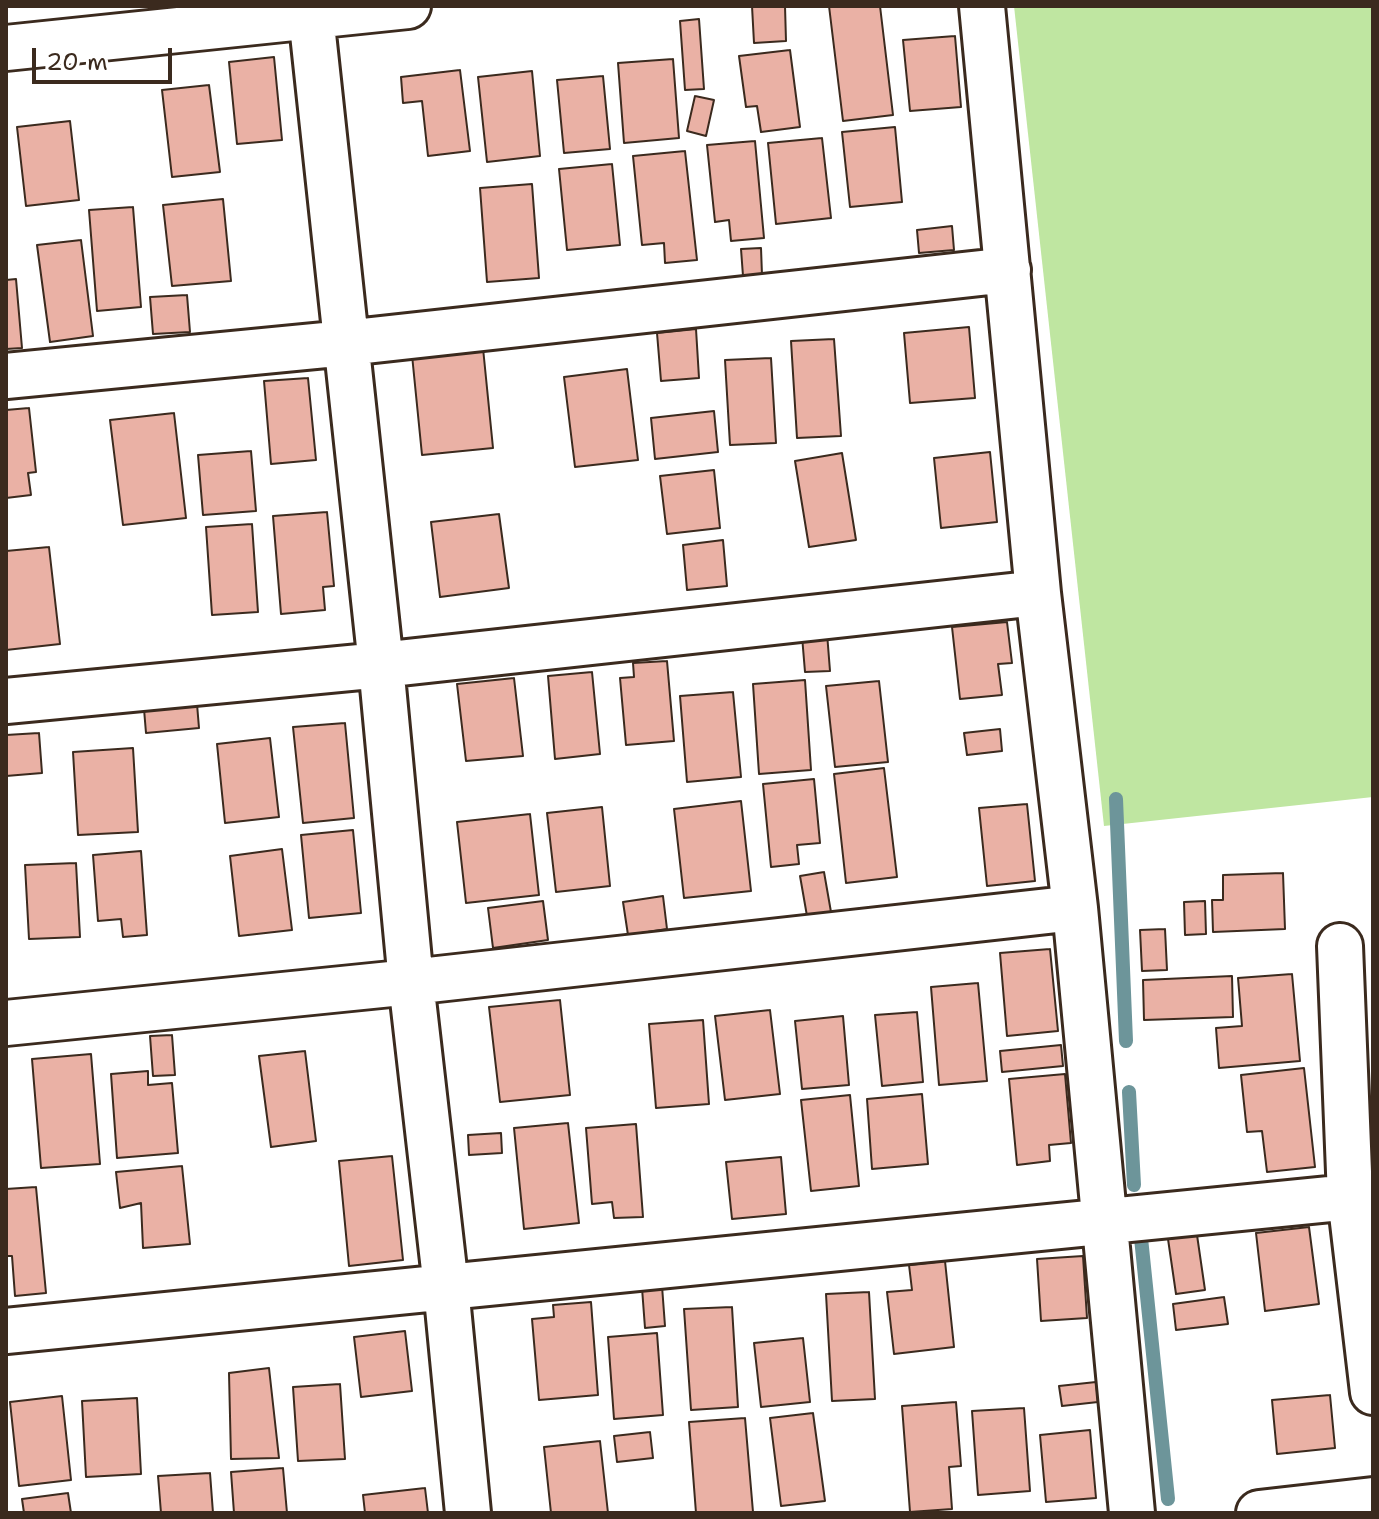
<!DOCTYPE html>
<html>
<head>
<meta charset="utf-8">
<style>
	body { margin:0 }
	#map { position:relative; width:1379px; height:1519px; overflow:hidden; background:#fff; font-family:"Shantell Sans",sans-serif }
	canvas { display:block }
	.frame { position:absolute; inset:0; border:8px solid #3b2a1e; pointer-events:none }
	.scale { position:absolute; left:32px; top:48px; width:140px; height:36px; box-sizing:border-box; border:4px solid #3b2a1e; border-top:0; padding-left:10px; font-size:24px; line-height:28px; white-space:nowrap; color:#3b2a1e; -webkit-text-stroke:6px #fff; paint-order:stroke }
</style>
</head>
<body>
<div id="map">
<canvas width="1379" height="1519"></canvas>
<div class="frame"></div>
<div class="scale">20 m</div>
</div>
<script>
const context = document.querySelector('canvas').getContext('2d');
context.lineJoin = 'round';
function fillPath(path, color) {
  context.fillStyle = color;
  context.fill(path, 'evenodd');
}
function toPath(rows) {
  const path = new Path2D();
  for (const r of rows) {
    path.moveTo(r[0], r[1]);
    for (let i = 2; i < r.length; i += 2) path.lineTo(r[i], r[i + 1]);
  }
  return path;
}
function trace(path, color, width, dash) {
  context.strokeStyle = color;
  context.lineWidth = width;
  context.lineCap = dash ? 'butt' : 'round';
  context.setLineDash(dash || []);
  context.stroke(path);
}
const green = toPath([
	[1014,6,1373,6,1373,797,1104,826]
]);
const stream = toPath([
	[1116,799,1126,1041],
	[1129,1092,1134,1185],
	[1141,1238,1168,1499]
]);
const building = toPath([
	[752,6,785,6,786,41,754,43,752,6],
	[829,6,880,6,893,115,843,121,829,6],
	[699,19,704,89,685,90,680,21,699,19],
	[955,36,961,107,910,111,903,40,955,36],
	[790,50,800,127,761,132,757,106,746,107,739,56,790,50],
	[274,57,282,140,237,144,229,62,274,57],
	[673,59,679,138,624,143,618,63,673,59],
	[460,70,470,151,428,156,422,101,403,103,401,77,460,70],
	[532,71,540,156,487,162,478,77,532,71],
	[603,76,610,149,564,153,557,80,603,76],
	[209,85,220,172,172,177,162,90,209,85],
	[695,96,714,100,706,136,687,131,695,96],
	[70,121,79,200,26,206,17,127,70,121],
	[895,127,902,202,850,207,842,132,895,127],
	[822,138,831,218,776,224,768,143,822,138],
	[755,141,764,238,731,241,729,220,715,222,707,145,755,141],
	[685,151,697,260,665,263,664,243,642,245,633,156,685,151],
	[612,164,620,245,567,250,559,169,612,164],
	[532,184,539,278,487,282,480,188,532,184],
	[223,199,231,281,172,286,163,205,223,199],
	[133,207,141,307,97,311,89,210,133,207],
	[952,226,954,250,919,253,917,230,952,226],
	[81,240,93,336,50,342,37,245,81,240],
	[761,248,762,275,743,276,741,249,761,248],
	[16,279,22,348,6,349,6,280,16,279],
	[187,295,190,332,153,334,150,297,187,295],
	[969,327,975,398,910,403,904,333,969,327],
	[696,329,699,378,661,381,657,333,696,329],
	[834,339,841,436,797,438,791,341,834,339],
	[483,348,493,448,422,455,412,355,483,348],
	[771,358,776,443,730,445,725,360,771,358],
	[627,369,638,460,575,467,564,377,627,369],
	[308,378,316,460,271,464,264,381,308,378],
	[29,408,36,472,28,473,31,495,6,498,6,410,29,408],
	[714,411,718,452,655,459,651,418,714,411],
	[174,413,186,518,123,525,110,420,174,413],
	[251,451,256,511,203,515,198,455,251,451],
	[990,452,997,522,941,528,934,458,990,452],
	[842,453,856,540,809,547,795,461,842,453],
	[714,470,720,528,667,534,660,476,714,470],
	[327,512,334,586,323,587,325,610,281,614,273,516,327,512],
	[499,514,509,588,440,597,431,522,499,514],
	[252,524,258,612,212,615,206,527,252,524],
	[723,540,727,586,687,590,683,545,723,540],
	[49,547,60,644,6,650,6,551,49,547],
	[1007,622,1012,663,998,664,1002,695,960,699,952,627,1007,622],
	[827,633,830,671,805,672,802,636,827,633],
	[667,661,674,741,626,745,620,678,634,677,633,663,667,661],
	[592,672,600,754,555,759,548,676,592,672],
	[514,678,523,756,466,761,457,684,514,678],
	[805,680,811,770,759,774,753,684,805,680],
	[879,681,888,762,835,767,826,686,879,681],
	[733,692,741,777,687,782,680,696,733,692],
	[197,704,199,728,146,733,144,709,197,704],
	[345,723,354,818,303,823,293,727,345,723],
	[1000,729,1002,751,967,755,964,733,1000,729],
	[39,733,42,773,6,776,6,735,39,733],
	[270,738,279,817,225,823,217,744,270,738],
	[133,748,138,832,78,835,73,752,133,748],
	[884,768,897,877,846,883,834,774,884,768],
	[814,779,820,843,797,845,799,864,771,867,763,784,814,779],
	[741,801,751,891,684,898,674,809,741,801],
	[1027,804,1035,881,987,886,979,808,1027,804],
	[602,807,610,886,556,892,547,813,602,807],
	[530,814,539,895,466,903,457,822,530,814],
	[353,830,361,913,309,918,301,835,353,830],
	[282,849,292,930,239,936,230,856,282,849],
	[141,851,147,935,123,937,121,919,98,921,93,855,141,851],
	[76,863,80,937,29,939,25,865,76,863],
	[824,872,831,912,807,916,800,876,824,872],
	[1283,873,1285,929,1213,932,1212,900,1223,900,1223,875,1283,873],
	[663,896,667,929,628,935,623,902,663,896],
	[543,901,548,940,493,948,488,908,543,901],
	[1205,901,1206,934,1185,935,1184,902,1205,901],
	[1165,929,1167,970,1142,971,1140,930,1165,929],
	[1050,949,1058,1031,1007,1036,1000,953,1050,949],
	[1292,974,1300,1061,1219,1068,1216,1028,1242,1026,1238,978,1292,974],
	[1232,976,1233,1017,1144,1020,1143,980,1232,976],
	[978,983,987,1081,939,1085,931,987,978,983],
	[560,1000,570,1095,500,1102,489,1007,560,1000],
	[770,1010,780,1094,725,1100,715,1016,770,1010],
	[917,1012,923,1082,882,1086,875,1015,917,1012],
	[843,1016,849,1085,802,1089,795,1021,843,1016],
	[703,1020,709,1104,656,1108,649,1024,703,1020],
	[172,1035,175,1075,153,1076,150,1036,172,1035],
	[1061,1045,1063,1066,1002,1072,1000,1051,1061,1045],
	[305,1051,316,1141,271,1147,259,1056,305,1051],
	[91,1054,100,1164,41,1168,32,1059,91,1054],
	[1304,1068,1315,1167,1267,1172,1262,1131,1247,1132,1241,1075,1304,1068],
	[148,1071,148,1085,172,1083,178,1153,117,1158,111,1074,148,1071],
	[1065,1074,1071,1143,1049,1145,1050,1161,1017,1165,1009,1079,1065,1074],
	[922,1094,928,1164,872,1169,867,1099,922,1094],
	[850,1095,859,1186,811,1191,801,1100,850,1095],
	[568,1123,579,1223,524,1229,514,1128,568,1123],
	[636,1124,643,1217,614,1218,612,1202,592,1204,586,1128,636,1124],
	[501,1133,502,1153,469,1155,468,1135,501,1133],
	[392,1156,403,1260,349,1266,339,1161,392,1156],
	[781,1157,786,1214,732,1219,726,1162,781,1157],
	[182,1166,190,1244,143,1248,141,1203,120,1208,116,1172,182,1166],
	[36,1187,46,1293,15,1296,12,1256,6,1256,6,1189,36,1187],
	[1309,1227,1319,1304,1265,1311,1256,1233,1309,1227],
	[1197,1235,1205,1290,1176,1294,1168,1239,1197,1235],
	[1083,1256,1087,1318,1041,1321,1037,1259,1083,1256],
	[945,1261,954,1347,894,1354,887,1292,912,1290,909,1265,945,1261],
	[662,1286,665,1326,645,1328,642,1288,662,1286],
	[869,1292,875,1399,832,1401,826,1294,869,1292],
	[1224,1297,1228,1324,1176,1330,1173,1304,1224,1297],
	[591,1302,598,1395,539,1400,532,1319,554,1317,553,1305,591,1302],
	[732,1307,738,1407,691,1410,684,1309,732,1307],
	[405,1331,412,1391,361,1397,354,1337,405,1331],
	[657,1333,663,1415,614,1419,608,1337,657,1333],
	[803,1338,810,1402,761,1407,754,1343,803,1338],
	[269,1368,279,1458,231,1459,229,1373,269,1368],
	[1096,1382,1098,1402,1062,1406,1059,1386,1096,1382],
	[340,1384,345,1459,298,1461,293,1387,340,1384],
	[1330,1395,1335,1448,1277,1454,1272,1400,1330,1395],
	[62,1396,71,1480,19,1486,10,1402,62,1396],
	[137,1398,141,1474,86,1477,82,1401,137,1398],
	[956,1402,961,1466,949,1467,952,1509,910,1512,902,1406,956,1402],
	[1024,1408,1030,1491,978,1495,972,1411,1024,1408],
	[813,1413,825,1501,781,1506,770,1418,813,1413],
	[745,1418,753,1512,696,1513,689,1422,745,1418],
	[1090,1430,1096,1498,1046,1502,1040,1435,1090,1430],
	[650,1432,653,1458,617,1462,614,1436,650,1432],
	[600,1441,608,1513,551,1513,544,1447,600,1441],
	[283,1468,287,1513,234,1513,231,1472,283,1468],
	[210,1473,213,1513,161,1513,158,1476,210,1473],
	[425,1488,428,1513,365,1513,363,1495,425,1488],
	[68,1493,71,1513,24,1513,22,1499,68,1493]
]);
const minor = toPath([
	[310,6,381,665,411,982,446,1287,468,1513],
	[982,6,1038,593,1075,908,1132,1513],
	[6,48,408,6],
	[6,376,346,343,1008,270],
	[6,701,381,665,1038,593],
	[1340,946,1350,1197,1373,1392],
	[6,1023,411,982,1075,908],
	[6,1331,1350,1197],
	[1259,1513,1373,1500]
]);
fillPath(green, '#bfe6a1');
trace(stream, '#6d959a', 14);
fillPath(building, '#eab1a5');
trace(building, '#3b2a1e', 2);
trace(minor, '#3b2a1e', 50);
trace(minor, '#fff', 44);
</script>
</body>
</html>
